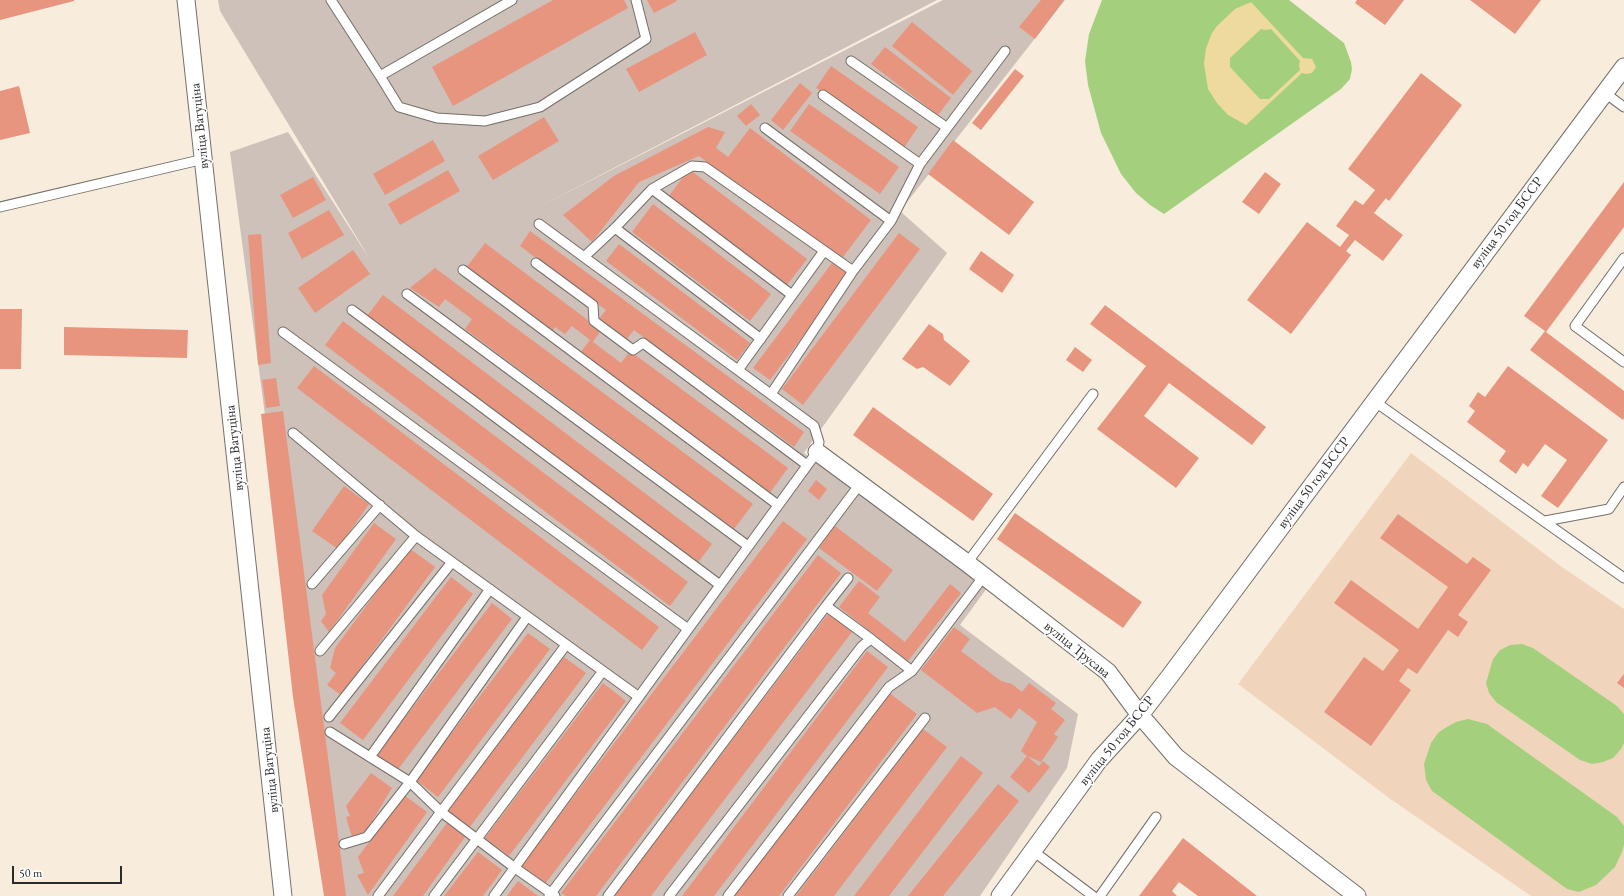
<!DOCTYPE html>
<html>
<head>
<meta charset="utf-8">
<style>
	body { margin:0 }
	#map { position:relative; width:1624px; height:896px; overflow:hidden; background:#f8eddd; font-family:"EB Garamond",serif }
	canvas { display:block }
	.scale { position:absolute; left:12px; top:866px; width:110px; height:18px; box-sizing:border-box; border:2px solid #2b2b2b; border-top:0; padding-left:5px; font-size:12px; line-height:14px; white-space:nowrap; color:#2b2b2b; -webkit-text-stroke:3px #fff; paint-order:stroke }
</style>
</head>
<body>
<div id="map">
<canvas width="1624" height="896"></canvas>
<div class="scale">50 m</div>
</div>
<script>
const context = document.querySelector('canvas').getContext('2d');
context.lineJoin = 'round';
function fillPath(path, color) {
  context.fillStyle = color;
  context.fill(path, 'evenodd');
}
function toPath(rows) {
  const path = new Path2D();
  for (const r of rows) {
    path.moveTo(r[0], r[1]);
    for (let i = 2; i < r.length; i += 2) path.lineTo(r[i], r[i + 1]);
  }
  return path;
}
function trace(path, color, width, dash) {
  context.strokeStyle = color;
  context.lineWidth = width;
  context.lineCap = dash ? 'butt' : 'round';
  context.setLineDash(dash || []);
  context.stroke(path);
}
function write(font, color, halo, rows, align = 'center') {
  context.font = font + ' "EB Garamond",serif';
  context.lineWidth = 3;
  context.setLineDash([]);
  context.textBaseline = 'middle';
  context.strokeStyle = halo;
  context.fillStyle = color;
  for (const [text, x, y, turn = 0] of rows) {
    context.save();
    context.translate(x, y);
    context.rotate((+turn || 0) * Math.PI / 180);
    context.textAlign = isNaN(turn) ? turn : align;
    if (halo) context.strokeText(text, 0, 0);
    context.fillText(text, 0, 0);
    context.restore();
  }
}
const built = toPath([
	[1411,453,1562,567,1624,609,1624,896,1531,896,1389,798,1238,684]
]);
const industrial = toPath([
	[218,0,937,0,535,209,943,0,1065,0,900,211,947,253,804,453,987,588,960,625,1078,714,1067,768,980,896,329,896,230,152,288,132,371,261,220,11]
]);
const green = toPath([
	[1102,0,1289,0,1344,43,1351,62,1352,69,1350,79,1341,89,1164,214,1150,205,1136,193,1121,174,1101,133,1088,85,1085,61,1089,34],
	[1522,644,1533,648,1617,706,1624,714,1624,743,1621,749,1613,758,1603,762,1592,764,1580,760,1496,702,1489,693,1486,683,1493,659,1500,650,1510,645],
	[1468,719,1487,724,1617,817,1624,826,1624,845,1622,852,1615,867,1596,885,1579,892,1567,889,1432,791,1426,780,1424,764,1431,743,1438,733,1445,728,1456,722]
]);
const sand = toPath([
	[1251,2,1303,58,1312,59,1316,67,1312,73,1306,74,1302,73,1246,125,1228,115,1217,103,1208,89,1204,64,1206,48,1212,33,1217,26,1235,9],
	[1261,29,1265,30,1271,29,1300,61,1299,65,1300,70,1269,99,1260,99,1230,67,1230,58]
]);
const building = toPath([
	[0,0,74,0,74,1,0,20],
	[553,0,624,0,628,8,453,106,432,67],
	[647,0,676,0,677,1,654,13],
	[1041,0,1064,0,1035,39,1019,27],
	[1357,0,1404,0,1385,25,1355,3],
	[1470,0,1541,0,1515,34],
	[912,22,972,71,953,95,892,46],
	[695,32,707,55,639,92,626,69],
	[885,47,951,98,938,115,871,64],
	[831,66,918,127,903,149,816,88],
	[1015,69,1024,76,981,130,972,123],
	[1421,73,1462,105,1389,201,1386,198,1374,213,1403,235,1383,261,1355,240,1346,251,1351,255,1291,334,1247,300,1307,222,1340,247,1349,235,1336,226,1355,200,1363,205,1375,190,1348,169],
	[800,83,812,93,783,130,771,120],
	[19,86,30,133,0,140,0,91],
	[751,104,760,115,746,126,737,116],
	[809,104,899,167,880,194,790,131],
	[544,117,559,141,493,180,478,156],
	[708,127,725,132,716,148,728,157,750,128,871,220,840,261,699,156,639,182,592,242,563,215,614,176],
	[433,140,445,161,385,195,373,174],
	[953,140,1034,202,1009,235,928,174],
	[689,169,807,259,787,285,669,196],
	[448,170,460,191,400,225,388,204],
	[1265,172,1281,184,1259,214,1242,202],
	[313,177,326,200,293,218,280,195],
	[1624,182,1624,227,1546,332,1624,391,1624,418,1623,420,1530,350,1545,331,1524,316],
	[653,204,771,294,750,321,632,232],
	[329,210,344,235,302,259,288,233],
	[530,231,804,432,794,447,634,330,627,339,599,319,606,310,520,246],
	[899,233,920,249,803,405,782,389],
	[261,234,271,363,258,365,248,235],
	[485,243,601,330,593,342,621,363,630,351,788,468,769,494,580,353,590,340,572,326,565,334,555,327,552,332,466,268],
	[619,244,750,343,737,360,606,261],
	[353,250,370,274,315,313,298,288],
	[981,251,1014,275,1002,293,969,269],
	[832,263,849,275,770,380,753,368],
	[435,268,753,504,734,529,465,329,472,319,445,299,439,307,410,288],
	[383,295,712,544,693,569,364,320],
	[1105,305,1266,427,1252,445,1169,383,1144,416,1199,458,1176,488,1097,429,1146,366,1090,324],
	[0,309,22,309,21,369,0,369],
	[343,321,688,582,670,606,325,345],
	[929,324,943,334,944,340,970,361,950,386,923,367,917,369,902,359],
	[64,327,188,330,187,358,64,355],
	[1075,347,1092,360,1083,372,1066,360],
	[314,366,659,627,642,650,297,388],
	[1508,366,1608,440,1558,508,1541,496,1567,460,1545,444,1528,467,1523,463,1516,474,1499,461,1506,451,1467,422,1475,411,1469,406,1478,392,1485,397],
	[276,378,280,406,266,408,262,380],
	[873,407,993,494,973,521,853,435],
	[283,411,346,896,324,896,293,697,261,414],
	[816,480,827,489,819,500,808,491],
	[344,486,369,504,338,549,312,531],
	[1015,513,1142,602,1123,628,997,539],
	[1398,514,1467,564,1473,557,1491,570,1458,615,1468,622,1458,637,1448,630,1417,674,1408,668,1399,681,1411,690,1371,746,1324,712,1364,657,1383,671,1399,650,1334,603,1351,580,1418,629,1448,587,1380,538],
	[783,521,807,539,545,884,521,866],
	[374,523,396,539,329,632,321,621,326,614,322,595],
	[835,526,893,570,877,591,819,548],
	[409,548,435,567,341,695,327,685,336,673,330,668,335,648],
	[818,555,841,573,596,896,566,896,561,893],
	[451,577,473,594,363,740,340,723],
	[859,581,880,597,868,613,905,642,950,584,961,593,908,661,839,607],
	[492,603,512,619,396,772,376,756],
	[828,614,852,632,651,896,614,896],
	[954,627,970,639,961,651,1001,681,1012,684,1022,692,1029,683,1056,703,1051,709,1065,720,1054,734,1058,737,1041,762,1027,756,1039,766,1043,761,1050,767,1029,793,1010,777,1027,756,1021,751,1037,722,1019,708,1011,719,995,707,977,713,921,670],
	[528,633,550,649,438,797,416,780],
	[867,651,888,667,714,896,682,896],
	[564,657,586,673,469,828,447,811],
	[1624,674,1624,688,1617,683],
	[603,683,626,701,509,856,485,838],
	[888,692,917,714,779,896,734,896],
	[923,729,947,747,834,896,796,896],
	[961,756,983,773,889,896,854,896],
	[371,773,392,788,365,833,352,837,346,817,350,816,346,806],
	[998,784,1019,801,943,896,908,896],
	[404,795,427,812,368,895,357,875,364,873,358,857],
	[447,823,465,837,423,896,393,896],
	[1183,838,1257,896,1198,896,1179,882,1172,891,1177,896,1139,896],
	[478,852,502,870,483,896,444,896],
	[518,881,538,896,507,896]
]);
const service = toPath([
	[331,0,380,76,512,0],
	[851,61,946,127],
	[380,76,399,107,437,118,485,121,540,107,646,39,636,0],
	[1605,93,1624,107],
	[823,95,920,164],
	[765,128,891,221],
	[652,189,792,295],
	[0,207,204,159],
	[615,228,761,339],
	[584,257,615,228,652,189,692,166,705,167,853,271],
	[1624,258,1575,326,1624,362],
	[536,263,593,305,594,321,633,350,643,343,807,465],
	[463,270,778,505],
	[407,294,748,546],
	[352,310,720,585],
	[283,332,688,629],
	[738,370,824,251],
	[771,394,853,271,891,221,920,164,1005,51],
	[1374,401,1624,578],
	[293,433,416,536,639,697],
	[1545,521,1609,509,1624,487],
	[967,563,1093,394],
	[312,584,380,505],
	[826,606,848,578],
	[320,651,416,536],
	[329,717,452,562],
	[330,732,410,782,440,811,515,868,555,896],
	[370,757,490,589],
	[344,844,367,837,410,782,527,617],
	[1033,851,1093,896],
	[378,896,566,645],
	[434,896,603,671],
	[494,896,817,452,819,442,814,426,539,224],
	[549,896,860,484],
	[608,896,826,606,871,639],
	[669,896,862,646,871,639,912,671],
	[728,896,889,687,912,671,984,576],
	[788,896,925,718],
	[1100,896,1156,817]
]);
const minor = toPath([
	[186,0,283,896],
	[817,452,967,563,1108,672,1140,715,1176,757,1357,896],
	[1000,896,1099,760,1140,715,1170,676,1624,67]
]);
const streetNames = [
	["вуліца Ватуціна",200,126,-96],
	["вуліца 50 год БССР",1507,223,-53],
	["вуліца Ватуціна",235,448,-96],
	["вуліца 50 год БССР",1314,483,-53],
	["вуліца Трусава",1077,650,39],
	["вуліца 50 год БССР",1117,741,-51],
	["вуліца Ватуціна",270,770,-96]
];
fillPath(built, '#f0d5bc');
fillPath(industrial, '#cec1b9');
fillPath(green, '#a4d07d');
fillPath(sand, '#eeda9e');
fillPath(building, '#e7957e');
trace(service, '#736f69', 11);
trace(minor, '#736f69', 19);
trace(service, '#fff', 9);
trace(minor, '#fff', 17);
write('14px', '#2b2b2b', '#fff', streetNames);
</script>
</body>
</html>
